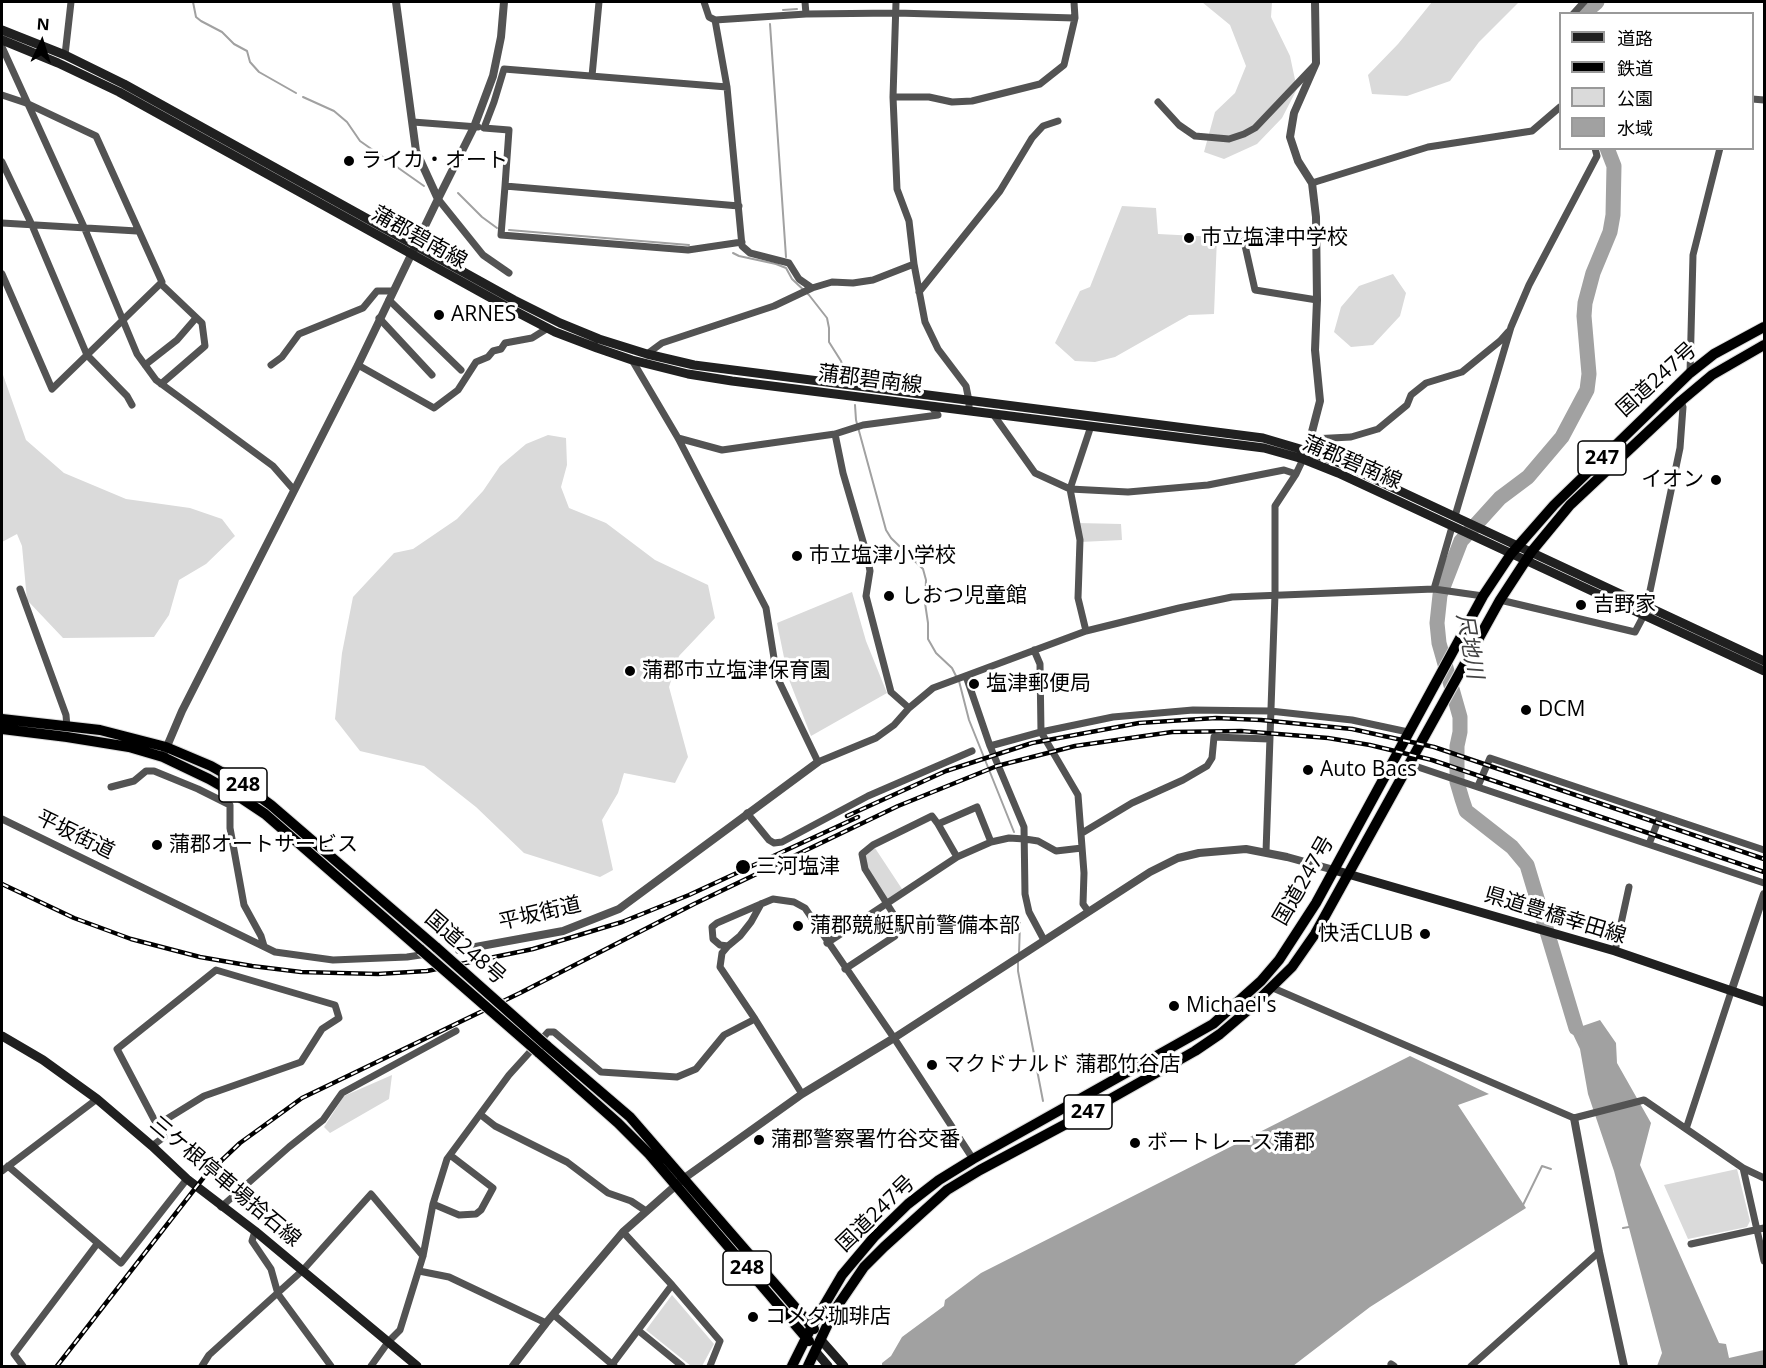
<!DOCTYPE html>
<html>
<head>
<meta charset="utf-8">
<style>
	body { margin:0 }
	#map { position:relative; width:1766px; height:1368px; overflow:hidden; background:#fff; font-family:"Open Sans","Noto Sans JP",sans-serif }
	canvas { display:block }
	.frame { position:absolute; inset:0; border:3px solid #000; pointer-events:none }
	.legend { position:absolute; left:1559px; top:12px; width:195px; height:138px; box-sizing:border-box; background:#fff; border:2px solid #999; margin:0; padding:8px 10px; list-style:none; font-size:18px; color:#000 }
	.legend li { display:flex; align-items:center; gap:12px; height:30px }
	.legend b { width:30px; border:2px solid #999 }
	.north { position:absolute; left:12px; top:12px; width:60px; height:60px; -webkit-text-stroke:4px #fff; paint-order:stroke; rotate:4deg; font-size:16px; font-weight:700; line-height:24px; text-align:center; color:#000 }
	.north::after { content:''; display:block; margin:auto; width:21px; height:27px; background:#000; clip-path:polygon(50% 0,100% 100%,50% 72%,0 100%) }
</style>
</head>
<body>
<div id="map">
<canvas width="1766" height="1368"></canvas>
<div class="frame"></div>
<ul class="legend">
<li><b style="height:8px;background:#202020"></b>道路</li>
<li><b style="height:8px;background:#000"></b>鉄道</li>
<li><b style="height:16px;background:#dadada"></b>公園</li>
<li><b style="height:16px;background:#a1a1a1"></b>水域</li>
</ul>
<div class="north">N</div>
</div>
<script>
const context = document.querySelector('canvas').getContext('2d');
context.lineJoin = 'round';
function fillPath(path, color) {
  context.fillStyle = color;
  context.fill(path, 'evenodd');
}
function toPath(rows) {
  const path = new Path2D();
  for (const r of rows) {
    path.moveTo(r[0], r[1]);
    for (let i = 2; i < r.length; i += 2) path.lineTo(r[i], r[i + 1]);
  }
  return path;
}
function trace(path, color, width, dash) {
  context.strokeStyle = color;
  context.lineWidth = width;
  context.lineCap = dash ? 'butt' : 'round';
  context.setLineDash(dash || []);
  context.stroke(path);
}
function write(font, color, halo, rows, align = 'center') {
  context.font = font + ' "Open Sans","Noto Sans JP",sans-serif';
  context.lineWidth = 6;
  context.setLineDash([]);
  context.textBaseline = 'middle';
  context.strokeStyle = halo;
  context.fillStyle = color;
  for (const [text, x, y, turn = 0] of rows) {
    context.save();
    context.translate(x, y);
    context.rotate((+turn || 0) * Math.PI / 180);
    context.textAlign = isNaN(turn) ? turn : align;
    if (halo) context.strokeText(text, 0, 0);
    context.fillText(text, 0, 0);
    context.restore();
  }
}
const green = toPath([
	[1202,2,1272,2,1271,17,1290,56,1297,89,1282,118,1257,144,1224,159,1204,152,1215,112,1235,93,1246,66,1230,25],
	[1432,2,1519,2,1479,42,1450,81,1407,96,1372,94,1368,75,1398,44],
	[1122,206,1156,208,1158,234,1217,237,1214,314,1189,315,1115,357,1095,362,1075,361,1055,343,1080,291,1090,287],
	[1393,274,1406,293,1400,316,1373,345,1351,347,1334,332,1341,307,1359,286],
	[2,372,26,440,64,473,126,499,190,508,222,519,235,536,206,564,179,580,169,615,154,637,63,638,27,600,22,546,17,534,2,542],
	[548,435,566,438,567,465,561,487,569,508,606,523,655,560,708,585,715,618,679,656,669,687,688,757,675,783,624,773,618,793,602,820,613,870,600,877,524,853,476,807,424,766,360,751,335,719,342,653,353,597,394,553,413,549,457,519,483,491,500,466,526,444],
	[1077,523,1121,524,1122,540,1080,542],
	[852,592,866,641,887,693,811,736,788,677,777,623],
	[873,845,904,892,886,904,865,869,862,855],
	[392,1075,389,1099,330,1133,324,1127,344,1096],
	[1737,1169,1750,1221,1747,1227,1688,1239,1664,1185],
	[672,1295,714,1344,702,1366,691,1366,646,1330]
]);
const water = toPath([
	[1600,1020,1616,1043,1617,1063,1651,1123,1640,1165,1719,1343,1726,1344,1729,1358,1764,1350,1764,1366,1657,1366,1662,1353,1614,1171,1588,1094,1580,1049,1571,1030],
	[1410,1056,1489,1094,1458,1105,1526,1208,1370,1307,1293,1366,882,1366,882,1363,891,1356,902,1337,944,1306,945,1300,981,1273]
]);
const stream = toPath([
	[193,2,196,17,201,21,222,32,234,44,247,51,250,62,259,72,296,93],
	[783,10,797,9],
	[770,24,786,257],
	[303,97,334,111,347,122,360,141,424,186],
	[458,193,482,217,497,228],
	[509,230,689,245],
	[733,253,739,256,776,264,786,268,792,279,809,295,827,318,829,328,829,342,841,361,846,376],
	[855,405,856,420,886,530,891,538,923,569,926,580,925,603,928,623,928,639,936,653,952,668,956,676],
	[959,681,969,720,1014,832],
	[1019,953,1020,923],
	[1018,962,1018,971,1043,1101],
	[1523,1205,1542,1166,1551,1169],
	[1623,1228,1629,1227]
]);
const river = toPath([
	[1583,14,1597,2],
	[1576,1028,1527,865,1512,847,1466,811,1462,799,1457,782,1457,746,1460,732,1460,717,1439,643,1437,623,1440,595,1461,541,1500,498,1528,477,1562,437,1587,390,1589,374,1584,316,1585,303,1593,273,1610,232,1613,215,1614,166,1607,148]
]);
const minor = toPath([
	[704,2,709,17,715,20,806,14,896,13,1075,18],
	[805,2,806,14],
	[896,2,893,97,897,189,909,221,914,264,925,322,938,349,966,386,969,401,969,410],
	[1573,14,1584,2],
	[715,20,727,87,742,246,750,253,789,263,799,279,812,288],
	[2,47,84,227,137,354,156,380,273,466,294,490],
	[65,55,71,2],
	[592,76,599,2],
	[727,87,504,69,494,102,484,128,509,130,505,186,739,206],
	[2,95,26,103,96,136,162,282,52,389,2,274],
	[893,97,929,97,952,102,972,101,1040,84,1064,65,1075,18,1074,2],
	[1752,99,1764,100],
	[1158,102,1179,125,1195,136,1229,139,1244,134,1255,128,1313,67],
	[413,122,478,127],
	[2,162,31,223,87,355,127,396,132,405],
	[1312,183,1428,147,1532,131,1560,107],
	[505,186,501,235,688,250,742,242],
	[438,199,483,255,509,273],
	[2,223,137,231],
	[1244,241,1255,290,1317,300],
	[161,284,202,323,205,346,161,384],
	[919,292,1000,191,1032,138,1043,126,1058,121],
	[389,300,461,370],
	[379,318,432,375],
	[647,354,662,343,774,306,812,288,832,282,853,283,873,280,914,264],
	[632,360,678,438,766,608,777,677,818,762,876,738,894,725,909,708,933,688,1086,631,1179,608,1232,597,1434,589,1483,596],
	[145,365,177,340,196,318],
	[271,365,282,357,299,334,363,308,377,291,393,291],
	[358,365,434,408,458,390,476,362,488,357,493,351,501,349,505,343,532,338,548,328],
	[1690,373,1693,255,1720,148],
	[993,414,1035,473,1070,489,1128,492,1208,485,1284,470,1296,474],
	[835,434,843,473,867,555,870,571,866,596,891,692,909,708],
	[678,438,722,450,835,434,863,425,938,415,931,406],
	[1312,439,1351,437,1378,429,1407,405,1411,395,1426,383,1462,372,1500,341,1508,332],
	[1455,516,1511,327,1529,285,1597,156,1595,148],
	[20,589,66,715,67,727],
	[1434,589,1452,527],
	[1500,600,1635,632,1644,615],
	[1647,605,1680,448,1683,407,1681,401],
	[1086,631,1078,598,1080,540,1070,489,1091,426],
	[1034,650,1040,664,1041,732,1078,795,1084,873,1083,904,1088,911],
	[966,676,990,746,1024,827,1025,894,1029,912,1044,940],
	[990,746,1041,732,1113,717,1193,710,1270,711,1352,720,1408,732],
	[1409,764,1764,883],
	[1478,786,1490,758,1764,850],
	[111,787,134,781,146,771,154,771,198,789,230,805,230,828,244,905,261,936,264,946],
	[747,813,769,840,774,843,782,842,868,796,972,751],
	[2,819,275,952,333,960,407,957,427,954],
	[1082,833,1132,803,1183,780,1207,766,1212,758,1214,737,1269,739],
	[1649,844,1660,816],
	[1266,852,1275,594,1275,506,1296,474,1305,455],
	[957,857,938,824,977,807,991,842],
	[761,904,751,922,740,936,728,946,720,945,713,939,712,927,717,923,761,904,773,899,794,902,805,908,894,1038,973,1159],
	[827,943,957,857,991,842,1009,838,1025,839,1038,841,1056,851,1082,848],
	[728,946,722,953,720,967,755,1019],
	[1615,951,1629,887],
	[845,969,895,936,894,915,865,869,862,854,873,845,932,816,938,824],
	[1273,988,1574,1118,1644,1100,1743,1168,1764,1178],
	[481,1115,495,1126,567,1162,608,1193,631,1201,646,1211],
	[1686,1129,1731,992],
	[152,1146,164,1137,157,1125,117,1049,216,970,335,1005,339,1018,322,1029,301,1062,204,1096,157,1125],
	[8,1166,121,1263,187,1179],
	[1743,1168,1764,1261],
	[2,1171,97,1099],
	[433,1204,459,1215,476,1214,481,1210,493,1188,450,1155],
	[221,1207,289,1147,323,1120,342,1093,456,1031],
	[255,1231,252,1241,271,1269,278,1294,331,1366],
	[623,1232,672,1285,720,1341,710,1366],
	[1691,1244,1764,1228],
	[419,1271,449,1277,546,1323],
	[554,1315,614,1366],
	[639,1331,682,1366],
	[1391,1364,1394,1366],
	[23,1366,14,1354,97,1244],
	[202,1366,209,1355,303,1270,371,1194,423,1256],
	[371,1366,389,1341,400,1330,423,1256,433,1204,447,1159,509,1075,548,1032,554,1032,601,1072,677,1077,696,1069,724,1035,755,1019,802,1094],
	[611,1366,672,1285],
	[1471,1366,1599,1252]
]);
const tertiary = toPath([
	[438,199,474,127,493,76,501,37,504,2],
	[1307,451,1320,401,1315,350,1317,300,1316,217,1312,183,1298,161,1290,137,1294,113,1316,63,1315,2],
	[165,751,182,711,358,365,438,199,416,151,396,2],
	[459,950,563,931,619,909,818,762],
	[1731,992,1764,894],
	[1574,1118,1599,1252,1624,1366],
	[513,1366,546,1323,623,1232,683,1179,802,1094,894,1038,1150,872,1178,858,1199,853,1246,849,1287,857,1334,870]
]);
const secondary = toPath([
	[2,30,65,55,124,84,514,300,560,323,599,339,647,354,694,365,1263,438,1307,451,1340,463,1764,661],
	[2,40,58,63,119,92,511,309,555,332,597,348,632,360,688,374,732,381,1264,448,1303,459,1338,473,1764,671],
	[1334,870,1615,951,1764,1002],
	[2,1036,43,1060,97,1099,152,1146,187,1179,255,1231,417,1366],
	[821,1340,844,1366],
	[816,1352,828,1366]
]);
const trunk = toPath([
	[2,719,100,730,166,747,211,766,241,783,271,805,437,948],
	[2,729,67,737,129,747,163,757,209,779,235,794,265,814,421,950],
	[546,1045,630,1117,814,1329],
	[538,1052,618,1123,649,1154,809,1341],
	[792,1366,812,1326,842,1275,874,1237,908,1204,939,1180,973,1159,1213,1024,1261,981,1279,960,1316,903,1483,596,1511,554,1554,505,1690,373,1714,354,1764,327],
	[808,1366,834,1311,864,1267,884,1247,947,1190,980,1170,1066,1124,1195,1051,1220,1034,1247,1011,1292,967,1315,934,1500,600,1532,551,1570,505,1681,401,1712,375,1764,345]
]);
const rail = toPath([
	[847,816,946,771,1032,743,1139,723,1216,718,1261,720,1352,729,1434,747,1764,859],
	[2,884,74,918,131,939,200,957,252,966,301,972,378,974,427,971,533,949,622,922,689,895,858,817],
	[57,1366,204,1177,240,1143,302,1098,520,993,694,904,898,806,997,766,1075,746,1172,732,1241,731,1328,738,1370,745,1432,760,1764,872]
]);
const trunkBridge = toPath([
	[437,948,546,1045],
	[421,950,538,1052]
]);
const markers = [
	[349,161,6,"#000"],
	[1189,238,6,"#000"],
	[439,315,6,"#000"],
	[1716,480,6,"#000"],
	[797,556,6,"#000"],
	[889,596,6,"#000"],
	[1581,605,6,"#000"],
	[630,671,6,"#000"],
	[974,684,6,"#000"],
	[1526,710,6,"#000"],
	[1308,770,6,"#000"],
	[157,845,6,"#000"],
	[743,867,8,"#000"],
	[798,926,6,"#000"],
	[1425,934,6,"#000"],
	[1174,1006,6,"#000"],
	[932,1065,6,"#000"],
	[759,1140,6,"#000"],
	[1135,1143,6,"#000"],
	[753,1317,6,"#000"]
];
const shields = [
	[1602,458,48],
	[243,785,48],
	[1088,1112,48],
	[747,1268,48]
];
const shieldNames = [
	["247",1602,458],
	["248",243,785],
	["247",1088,1112],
	["248",747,1268]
];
const poiNames = [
	["ライカ・オート",361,161],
	["市立塩津中学校",1201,238],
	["ARNES",451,315],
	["イオン",1704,480,"right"],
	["市立塩津小学校",809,556],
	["しおつ児童館",901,596],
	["吉野家",1593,605],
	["蒲郡市立塩津保育園",642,671],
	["塩津郵便局",986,684],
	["DCM",1538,710],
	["Auto Bacs",1320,770],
	["蒲郡オートサービス",169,845],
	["三河塩津",756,867],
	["蒲郡競艇駅前警備本部",810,926],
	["快活CLUB",1413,934,"right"],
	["Michael's",1186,1006],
	["マクドナルド 蒲郡竹谷店",944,1065],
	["蒲郡警察署竹谷交番",771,1140],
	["ボートレース蒲郡",1147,1143],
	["コメダ珈琲店",765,1317]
];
const streetNames = [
	["蒲郡碧南線",419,238,29],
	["蒲郡碧南線",870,380,7],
	["国道247号",1657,380,-42],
	["蒲郡碧南線",1352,463,23],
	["平坂街道",75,835,26],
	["国道247号",1304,881,-60],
	["平坂街道",540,914,-13],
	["県道豊橋幸田線",1555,916,17],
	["国道248号",465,948,41],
	["三ケ根停車場拾石線",225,1182,40],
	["国道247号",876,1214,-44]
];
const waterNames = [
	["尺地川",1469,646,80]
];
fillPath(green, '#dadada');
fillPath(water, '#a1a1a1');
trace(stream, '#a1a1a1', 2);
trace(river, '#a1a1a1', 15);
trace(trunk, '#dbdbdb', 12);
trace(minor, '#535353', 7);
trace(tertiary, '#535353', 8);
trace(secondary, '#202020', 9);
trace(trunk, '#000', 10);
trace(rail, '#000', 4.5);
trace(rail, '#fff', 2, [7]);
trace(trunkBridge, '#dbdbdb', 12, []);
trace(trunkBridge, '#000', 10);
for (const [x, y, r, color] of markers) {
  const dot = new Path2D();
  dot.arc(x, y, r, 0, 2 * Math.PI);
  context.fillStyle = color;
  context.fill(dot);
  trace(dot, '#fff', 2);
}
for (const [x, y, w] of shields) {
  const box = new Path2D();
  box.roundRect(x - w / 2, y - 17, w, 34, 4.5);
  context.fillStyle = '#fff';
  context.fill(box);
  trace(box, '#000', 1.5);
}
write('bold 20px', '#000', null, shieldNames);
write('21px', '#000', '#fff', poiNames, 'left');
write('21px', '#000', '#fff', streetNames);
write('italic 22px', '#424242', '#fff', waterNames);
</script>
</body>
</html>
